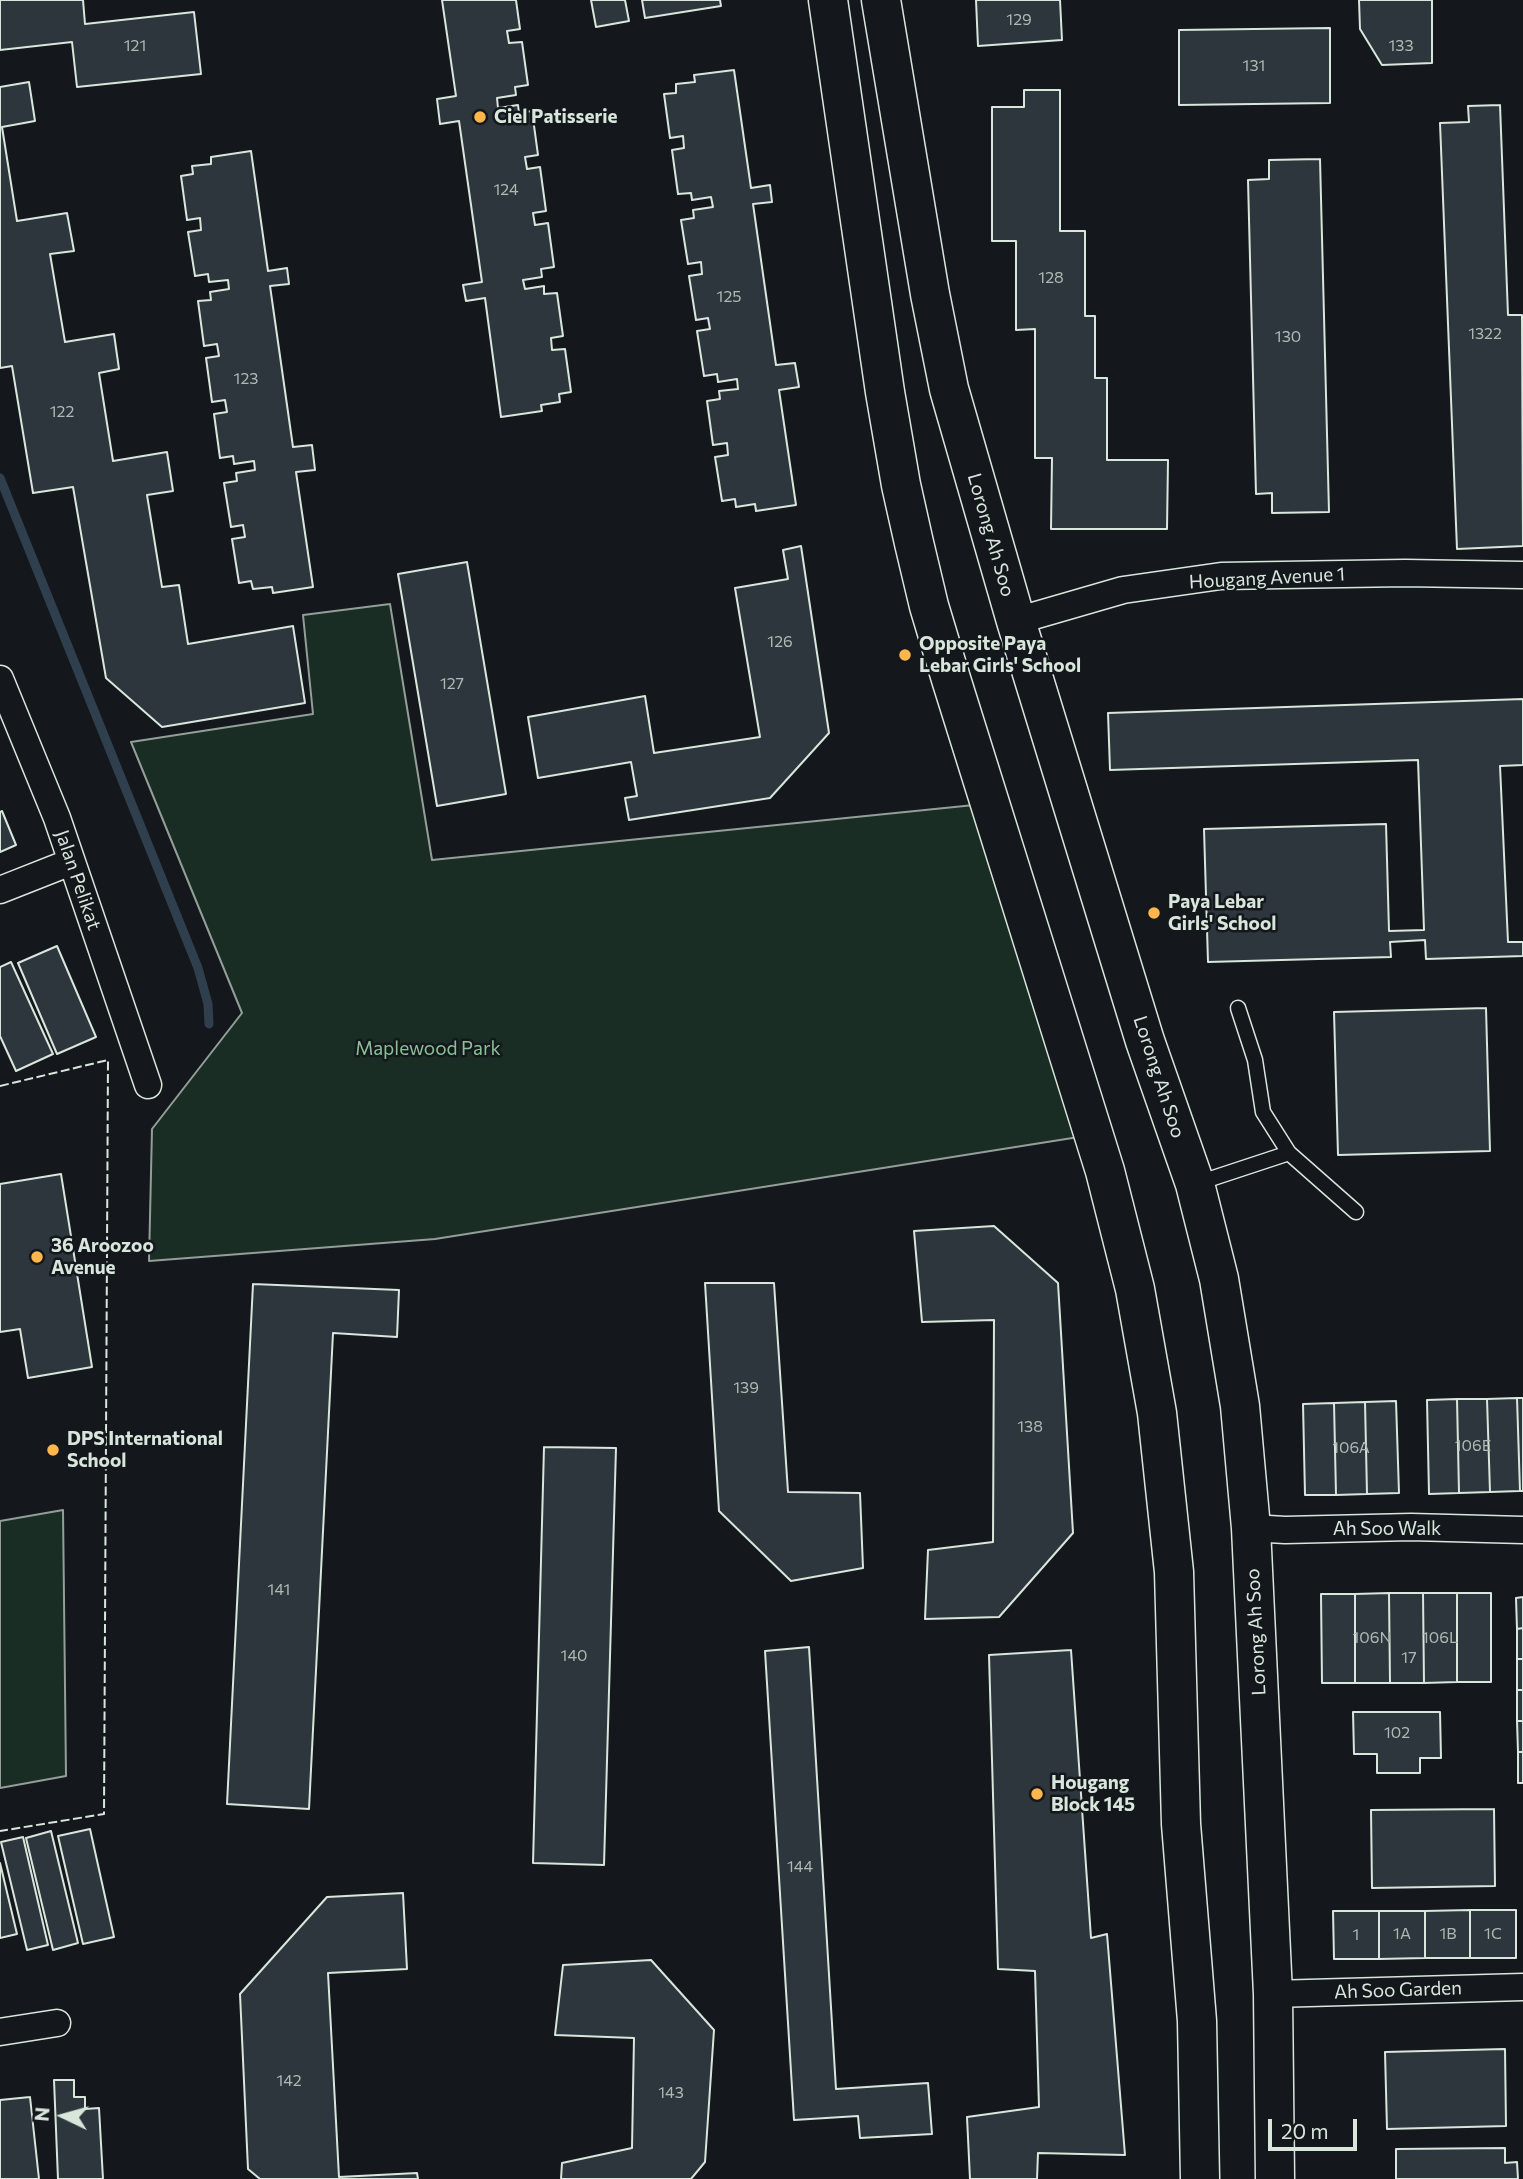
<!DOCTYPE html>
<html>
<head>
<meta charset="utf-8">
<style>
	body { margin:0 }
	#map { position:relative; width:1523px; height:2179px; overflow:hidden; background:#14181c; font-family:Commissioner,sans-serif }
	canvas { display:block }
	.north { position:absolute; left:28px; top:2081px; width:70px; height:70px; -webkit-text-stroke:5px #14181c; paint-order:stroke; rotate:275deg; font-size:19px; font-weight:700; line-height:28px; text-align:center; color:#d8e6dc }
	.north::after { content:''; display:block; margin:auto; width:24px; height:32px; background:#d8e6dc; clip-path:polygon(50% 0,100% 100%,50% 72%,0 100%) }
	.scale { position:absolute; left:1268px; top:2119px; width:89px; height:32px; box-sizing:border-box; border:4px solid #d8e6dc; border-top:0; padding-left:9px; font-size:21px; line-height:24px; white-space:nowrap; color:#d8e6dc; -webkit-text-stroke:5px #14181c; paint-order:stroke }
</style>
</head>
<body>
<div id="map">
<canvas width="1523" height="2179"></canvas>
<div class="north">N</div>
<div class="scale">20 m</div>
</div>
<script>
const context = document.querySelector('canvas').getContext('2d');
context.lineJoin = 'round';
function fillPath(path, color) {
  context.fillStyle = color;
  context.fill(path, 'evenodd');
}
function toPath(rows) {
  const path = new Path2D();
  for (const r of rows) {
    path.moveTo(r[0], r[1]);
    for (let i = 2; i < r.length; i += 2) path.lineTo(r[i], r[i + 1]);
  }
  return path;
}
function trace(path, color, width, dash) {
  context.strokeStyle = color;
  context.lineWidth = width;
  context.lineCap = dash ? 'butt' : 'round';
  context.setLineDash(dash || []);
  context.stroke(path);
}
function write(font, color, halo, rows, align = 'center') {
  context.font = font + ' Commissioner,sans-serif';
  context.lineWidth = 5;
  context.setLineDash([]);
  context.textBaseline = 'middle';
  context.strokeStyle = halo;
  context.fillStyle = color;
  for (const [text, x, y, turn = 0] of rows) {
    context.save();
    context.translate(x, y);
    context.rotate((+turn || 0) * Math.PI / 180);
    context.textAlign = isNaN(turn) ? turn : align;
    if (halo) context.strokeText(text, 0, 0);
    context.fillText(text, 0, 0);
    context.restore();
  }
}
const green = toPath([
	[390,604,432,860,984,804,1085,1136,435,1239,149,1261,152,1129,242,1013,131,742,313,714,303,615,390,604],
	[63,1510,66,1776,0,1788,0,1521,63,1510]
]);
const stream = toPath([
	[0,478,198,968,208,1004,209,1024]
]);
const building = toPath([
	[0,0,83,0,85,24,194,12,201,74,77,87,72,42,0,50,0,0],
	[442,0,516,0,520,29,507,31,509,43,522,42,528,85,515,87,516,95,497,98,498,108,518,105,519,113,532,111,538,155,525,157,527,169,540,167,546,211,533,213,535,225,548,223,554,267,541,269,542,277,523,280,525,289,544,286,544,294,557,293,563,336,551,338,552,350,565,349,571,392,559,394,560,402,541,405,542,411,501,417,485,298,466,301,463,285,482,282,459,121,440,124,437,99,456,96,442,0],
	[591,0,625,0,629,21,596,27,591,0],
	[642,0,720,0,721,6,645,18,642,0],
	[976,0,1060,0,1062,40,978,46,976,0],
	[1359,0,1432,0,1432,63,1382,65,1360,29,1359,0],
	[1330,28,1330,103,1179,105,1179,30,1330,28],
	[734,70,751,188,770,185,772,202,753,204,776,365,795,363,799,387,779,390,796,505,756,511,755,504,736,507,735,499,722,501,715,457,728,455,727,443,713,445,707,401,720,399,719,391,738,389,737,379,718,382,717,374,704,376,697,331,710,329,708,318,696,320,689,276,702,274,701,262,688,264,681,220,694,218,693,210,713,207,711,197,692,200,691,193,678,194,672,150,684,148,683,136,670,138,664,94,676,93,676,84,695,82,694,75,734,70],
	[29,82,35,121,2,127,17,221,67,213,74,251,50,254,65,342,114,334,119,369,99,373,113,461,167,452,173,491,147,495,162,587,179,585,188,644,293,626,305,703,162,727,106,678,73,487,33,493,12,366,0,368,0,87,29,82],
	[1024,90,1060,90,1060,231,1085,231,1085,316,1095,316,1095,378,1107,378,1107,460,1168,460,1167,529,1051,529,1052,458,1035,458,1035,329,1016,330,1016,241,992,241,992,107,1024,107,1024,90],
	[1500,105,1508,315,1522,315,1523,546,1457,549,1440,123,1469,122,1468,106,1500,105],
	[251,151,268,271,287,268,289,284,270,286,293,447,312,445,315,470,296,472,313,587,273,593,272,587,253,589,251,581,239,583,232,539,245,537,243,525,231,527,224,483,237,481,236,473,255,470,254,461,234,464,233,456,220,458,214,414,227,412,225,400,212,402,206,358,219,356,217,344,204,346,198,301,211,300,210,292,229,289,228,280,209,282,208,274,195,276,188,232,201,230,200,218,187,220,181,176,193,174,192,166,211,164,211,157,251,151],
	[1320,159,1329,512,1272,513,1272,493,1256,494,1248,180,1269,179,1269,160,1320,159],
	[801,546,829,733,770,798,629,820,625,798,637,796,631,762,538,778,528,717,645,696,654,753,760,737,735,588,788,579,783,550,801,546],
	[467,562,506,794,437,806,398,574,467,562],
	[1523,699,1523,765,1500,766,1508,942,1523,942,1523,956,1426,959,1425,940,1390,942,1391,957,1208,962,1204,829,1386,824,1389,931,1424,930,1418,760,1110,770,1108,713,1523,699],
	[2,811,16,845,0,852,0,812,2,811],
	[57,946,96,1037,57,1054,18,963,57,946],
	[11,962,53,1054,16,1071,0,1036,0,967,11,962],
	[1486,1008,1490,1151,1338,1155,1334,1012,1486,1008],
	[61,1174,92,1367,28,1378,20,1329,0,1332,0,1184,61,1174],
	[994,1226,1058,1283,1073,1533,999,1617,925,1619,928,1550,993,1542,994,1320,922,1322,914,1231,994,1226],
	[705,1283,774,1283,788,1492,860,1493,863,1568,791,1581,719,1511,705,1283],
	[253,1284,399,1290,397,1337,333,1333,309,1809,227,1804,253,1284],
	[1517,1398,1520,1491,1490,1492,1487,1399,1517,1398],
	[1517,1398,1523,1398,1523,1491,1520,1491,1517,1398],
	[1457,1399,1459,1493,1429,1494,1427,1400,1457,1399],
	[1457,1399,1487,1399,1490,1492,1459,1493,1457,1399],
	[1396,1401,1399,1493,1367,1494,1365,1402,1396,1401],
	[1365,1402,1367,1494,1336,1495,1334,1403,1365,1402],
	[1334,1403,1336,1495,1305,1495,1303,1404,1334,1403],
	[544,1447,616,1448,604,1865,533,1863,544,1447],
	[1389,1593,1390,1683,1355,1683,1355,1594,1389,1593],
	[1389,1593,1423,1593,1424,1683,1390,1683,1389,1593],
	[1423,1593,1457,1593,1457,1682,1424,1683,1423,1593],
	[1457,1593,1491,1593,1491,1682,1457,1682,1457,1593],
	[1321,1594,1355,1594,1355,1683,1322,1683,1321,1594],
	[1523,1597,1523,1628,1517,1629,1516,1598,1523,1597],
	[1523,1628,1523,1659,1517,1659,1517,1629,1523,1628],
	[809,1647,836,2089,928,2083,932,2134,860,2138,858,2116,794,2120,765,1651,809,1647],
	[1071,1650,1091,1938,1107,1934,1125,2155,1038,2153,1037,2179,970,2179,967,2117,1039,2107,1035,1971,998,1969,989,1655,1071,1650],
	[1517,1659,1523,1659,1523,1690,1517,1690,1517,1659],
	[1517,1690,1523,1690,1523,1721,1517,1721,1517,1690],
	[1353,1712,1440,1712,1441,1758,1420,1758,1420,1773,1377,1773,1377,1754,1354,1754,1353,1712],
	[1517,1721,1523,1721,1523,1752,1518,1752,1517,1721],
	[1518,1752,1523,1752,1523,1783,1518,1783,1518,1752],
	[1494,1809,1495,1886,1372,1888,1371,1810,1494,1809],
	[90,1829,114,1937,83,1944,58,1836,90,1829],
	[51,1831,78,1943,53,1950,26,1838,51,1831],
	[23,1837,48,1945,27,1950,1,1842,23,1837],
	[0,1863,17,1934,0,1938,0,1863],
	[403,1893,407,1969,328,1973,339,2177,417,2173,418,2179,260,2179,248,2169,240,1994,327,1897,403,1893],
	[1470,1910,1516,1910,1516,1958,1470,1958,1470,1910],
	[1470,1910,1470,1958,1425,1958,1425,1911,1470,1910],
	[1333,1911,1379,1911,1379,1959,1334,1959,1333,1911],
	[1379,1911,1425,1911,1425,1958,1379,1959,1379,1911],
	[651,1960,714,2030,705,2162,691,2179,561,2179,562,2163,632,2148,634,2038,555,2035,563,1965,651,1960],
	[1505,2049,1506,2126,1387,2129,1385,2052,1505,2049],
	[54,2080,74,2080,74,2097,85,2097,85,2109,99,2108,103,2179,58,2179,54,2080],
	[30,2097,39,2179,0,2179,0,2100,30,2097],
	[1505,2148,1505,2163,1517,2162,1518,2179,1396,2179,1396,2149,1505,2148]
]);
const service = toPath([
	[1238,1008,1255,1060,1263,1112,1289,1153,1356,1212],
	[1198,1183,1289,1153]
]);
const minor = toPath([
	[1016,621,1123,590,1221,576,1405,573,1523,575],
	[0,679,57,818,148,1085],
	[0,890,71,862],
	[1251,1528,1285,1530,1411,1527,1523,1530],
	[1273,1994,1523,1987],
	[0,2032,57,2023]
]);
const secondary = toPath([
	[828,0,885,392,901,485,914,543,929,606,951,679,1105,1171,1135,1289,1157,1413,1174,1572,1181,1824,1197,2021,1200,2179],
	[881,0,930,294,949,389,1016,621,1145,1041,1195,1184,1219,1279,1240,1406,1251,1528,1273,1994,1275,2179]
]);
const fence = toPath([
	[0,1086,108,1060,104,1814,0,1831]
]);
const markers = [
	[480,117,7,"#ffb74d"],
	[905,655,7,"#ffb74d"],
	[1154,913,7,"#ffb74d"],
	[37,1257,7,"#ffb74d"],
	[53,1450,7,"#ffb74d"],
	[1037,1794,7,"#ffb74d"]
];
const numberNames = [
	["129",1019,20],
	["121",135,46],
	["133",1401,46],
	["131",1254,66],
	["124",506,190],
	["128",1051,278],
	["125",729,297],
	["1322",1485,334],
	["130",1288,337],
	["123",246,379],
	["122",62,412],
	["126",780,642],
	["127",452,684],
	["139",746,1388],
	["138",1030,1427],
	["106E",1473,1446],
	["106A",1351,1448],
	["141",279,1590],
	["106N",1372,1638],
	["106L",1440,1638],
	["140",574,1656],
	["17",1409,1658],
	["102",1397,1733],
	["144",800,1867],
	["1A",1402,1934],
	["1B",1448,1934],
	["1C",1493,1934],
	["1",1356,1935],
	["142",289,2081],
	["143",671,2093]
];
const poiNames = [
	["Ciel Patisserie",494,117],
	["Opposite Paya",919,644],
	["Lebar Girls' School",919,666],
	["Paya Lebar",1168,902],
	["Girls' School",1168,924],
	["36 Aroozoo",51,1246],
	["Avenue",51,1268],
	["DPS International",67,1439],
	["School",67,1461],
	["Hougang",1051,1783],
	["Block 145",1051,1805]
];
const streetNames = [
	["Lorong Ah Soo",991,535,74],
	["Hougang Avenue 1",1267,578,-3],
	["Jalan Pelikat",78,880,71],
	["Lorong Ah Soo",1159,1077,72],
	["Ah Soo Walk",1387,1529],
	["Lorong Ah Soo",1256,1632,-93],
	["Ah Soo Garden",1398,1990,-2]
];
const parkNames = [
	["Maplewood Park",428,1049]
];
fillPath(green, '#1a2d24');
trace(green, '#939e99', 2);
trace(stream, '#2f3f4d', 9);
fillPath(building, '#2c363c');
trace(building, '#d8e6dc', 2);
trace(service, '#d8e6dc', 17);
trace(minor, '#d8e6dc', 29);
trace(secondary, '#d8e6dc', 41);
trace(service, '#14181c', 14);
trace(minor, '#14181c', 26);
trace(secondary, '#14181c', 38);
trace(fence, '#d8e6dc', 2, [9, 3.5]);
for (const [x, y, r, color] of markers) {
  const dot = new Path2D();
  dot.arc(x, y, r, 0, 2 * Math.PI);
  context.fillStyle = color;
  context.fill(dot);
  trace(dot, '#14181c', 2.5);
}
write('16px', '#adbab4', null, numberNames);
write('bold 19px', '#d8e6dc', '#14181c', poiNames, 'left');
write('19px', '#d8e6dc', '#14181c', streetNames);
write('19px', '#8ac095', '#14181c', parkNames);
</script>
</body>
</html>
